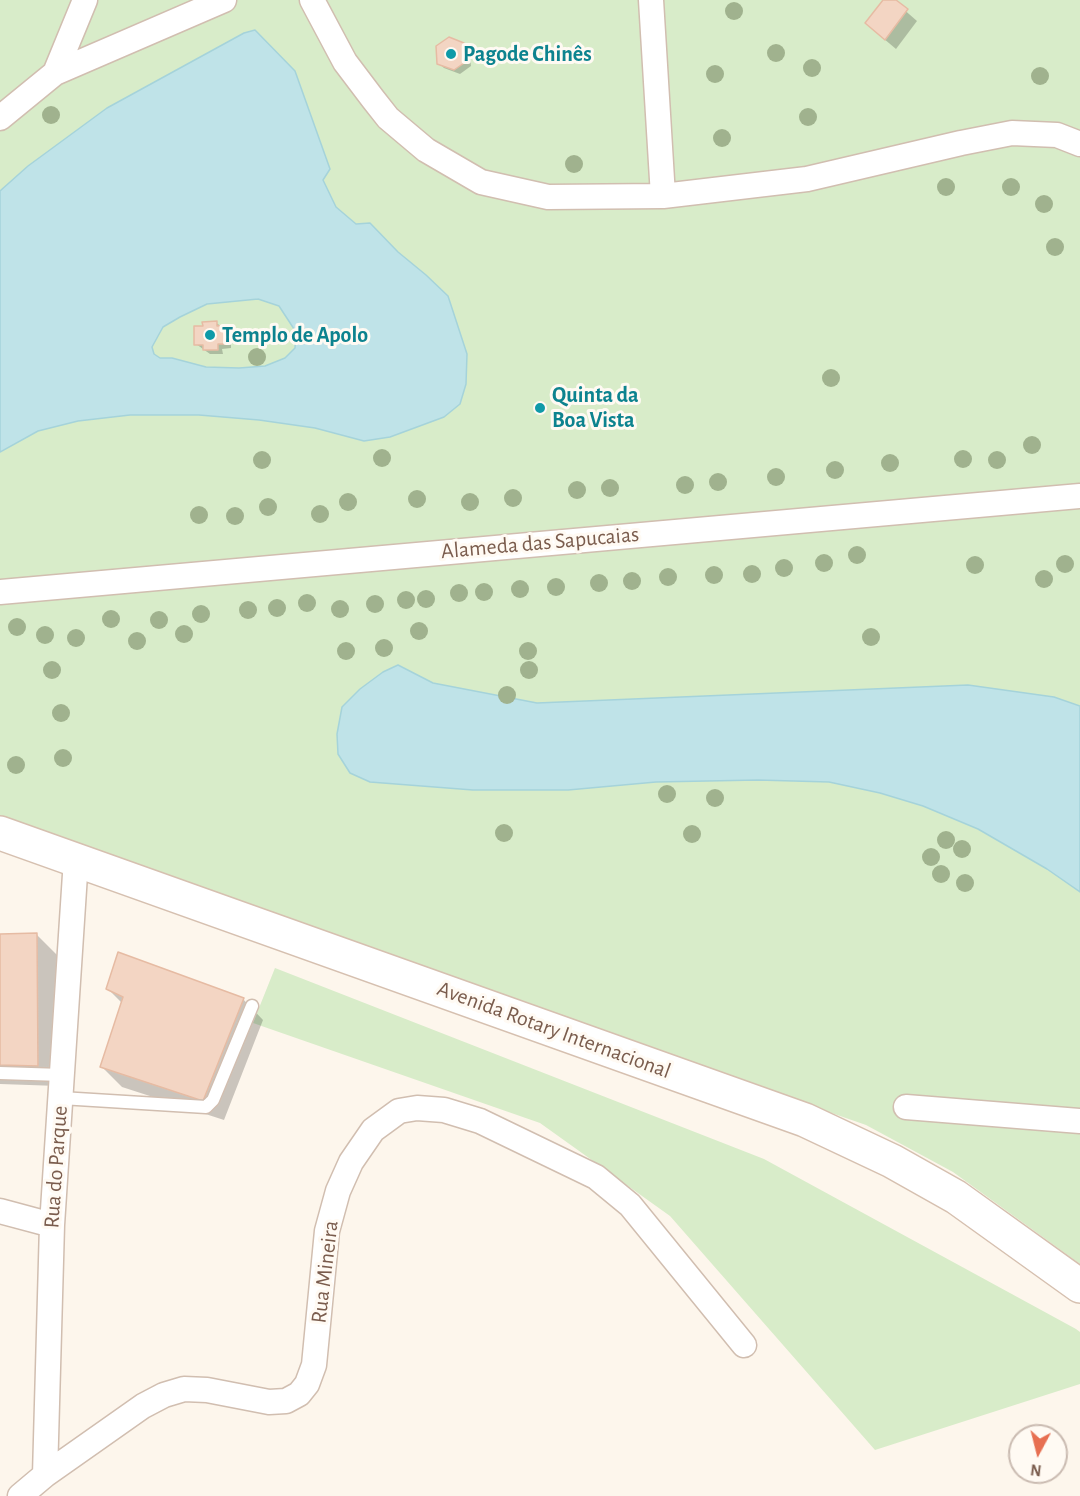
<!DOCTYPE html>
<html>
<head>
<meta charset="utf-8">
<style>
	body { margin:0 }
	#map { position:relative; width:1080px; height:1496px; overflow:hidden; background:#fdf6ec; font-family:"Alegreya Sans",sans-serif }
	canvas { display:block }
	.north { position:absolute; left:1008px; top:1424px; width:60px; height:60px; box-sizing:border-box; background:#fffaf3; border:2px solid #cabbb1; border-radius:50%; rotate:187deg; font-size:16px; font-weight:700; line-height:24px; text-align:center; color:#7a5c4d }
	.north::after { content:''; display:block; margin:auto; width:21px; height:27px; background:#e76f51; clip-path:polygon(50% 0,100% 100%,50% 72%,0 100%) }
</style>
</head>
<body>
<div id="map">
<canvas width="1080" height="1496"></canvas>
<div class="north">N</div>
</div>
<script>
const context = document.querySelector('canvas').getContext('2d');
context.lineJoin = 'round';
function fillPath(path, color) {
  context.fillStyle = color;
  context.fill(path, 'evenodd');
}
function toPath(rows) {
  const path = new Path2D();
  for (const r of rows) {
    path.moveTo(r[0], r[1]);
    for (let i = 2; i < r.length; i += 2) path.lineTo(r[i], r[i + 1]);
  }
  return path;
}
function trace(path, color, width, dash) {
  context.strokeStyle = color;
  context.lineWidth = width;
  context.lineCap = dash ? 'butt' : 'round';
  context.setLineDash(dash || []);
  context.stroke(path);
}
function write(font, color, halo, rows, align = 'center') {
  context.font = font + ' "Alegreya Sans",sans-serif';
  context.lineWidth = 6;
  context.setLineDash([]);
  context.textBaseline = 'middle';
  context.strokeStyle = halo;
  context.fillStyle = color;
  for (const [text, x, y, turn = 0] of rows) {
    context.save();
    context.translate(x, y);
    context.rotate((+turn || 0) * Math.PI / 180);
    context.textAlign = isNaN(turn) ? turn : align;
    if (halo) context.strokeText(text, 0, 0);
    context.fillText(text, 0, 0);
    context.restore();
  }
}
const green = toPath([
	[0,0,1080,0,1080,1264,953,1172,866,1125,490,994,0,816],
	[275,968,764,1159,1076,1329,1080,1332,1080,1384,875,1450,670,1216,540,1123,253,1023]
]);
const water = toPath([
	[255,30,295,71,330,169,323,180,336,207,356,224,370,223,398,252,426,275,448,296,467,354,466,384,460,404,444,417,390,437,364,441,315,428,259,420,199,415,130,415,78,421,38,431,0,452,0,191,28,166,107,108,244,33,255,30],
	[258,299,279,306,296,332,295,348,285,358,265,366,239,368,206,367,172,358,160,358,154,354,152,347,163,327,180,317,207,304,258,299],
	[398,665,433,683,537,703,968,685,1054,697,1080,706,1080,892,1047,869,978,829,923,806,880,793,829,782,758,780,656,782,568,790,473,790,370,782,350,773,338,754,337,734,342,707,360,689,383,672,398,665]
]);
const shadow = toPath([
	[885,0,893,0,917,21,896,49,877,33],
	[464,44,469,49,471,66,460,74,444,68,439,63],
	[216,323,231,332,231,348,222,349,223,354,210,354,196,344,204,327],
	[36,934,57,955,58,1086,0,1084,0,935],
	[108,989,243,999,263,1020,224,1120,122,1087,102,1067,123,1004]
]);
const building = toPath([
	[883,0,896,0,908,9,885,40,865,23,883,0],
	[449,37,464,43,467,61,454,70,437,64,436,46,449,37],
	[217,321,217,326,226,325,227,344,218,344,218,350,203,350,203,345,194,345,194,326,203,326,202,322,217,321],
	[37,933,38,1066,0,1065,0,934,37,933],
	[118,952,244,998,203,1101,100,1067,123,997,106,989,118,952]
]);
const lane = toPath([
	[0,1073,62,1075],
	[61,1098,206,1107,213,1100,252,1006]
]);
const street = toPath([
	[312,0,345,62,373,99,388,118,426,150,481,182,548,197,663,196,807,179,961,143,1012,133,1057,135,1080,144],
	[651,0,663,196],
	[55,73,85,0],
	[0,118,55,73,224,0],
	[0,592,1080,496],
	[906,1107,1080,1121],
	[0,1211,52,1225],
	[45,1475,52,1225,76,859],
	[20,1496,45,1475,143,1406,164,1395,184,1389,207,1390,269,1402,286,1401,299,1394,307,1384,314,1365,327,1231,338,1191,351,1162,373,1130,399,1111,417,1108,444,1110,480,1121,596,1177,630,1205,744,1345]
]);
const secondary = toPath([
	[0,833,805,1120,892,1161,956,1197,1080,1286]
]);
const trees = [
	[734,11],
	[776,53],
	[812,68],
	[715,74],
	[1040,76],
	[51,115],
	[808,117],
	[722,138],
	[574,164],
	[946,187],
	[1011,187],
	[1044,204],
	[1055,247],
	[257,357],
	[831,378],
	[1032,445],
	[382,458],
	[963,459],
	[262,460],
	[997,460],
	[890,463],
	[835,470],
	[776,477],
	[718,482],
	[685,485],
	[610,488],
	[577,490],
	[513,498],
	[417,499],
	[348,502],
	[470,502],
	[268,507],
	[320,514],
	[199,515],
	[235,516],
	[857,555],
	[824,563],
	[1065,564],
	[975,565],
	[784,568],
	[752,574],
	[714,575],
	[668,577],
	[1044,579],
	[632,581],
	[599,583],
	[556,587],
	[520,589],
	[484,592],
	[459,593],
	[426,599],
	[406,600],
	[307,603],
	[375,604],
	[277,608],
	[340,609],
	[248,610],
	[201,614],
	[111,619],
	[159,620],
	[17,627],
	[419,631],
	[184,634],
	[45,635],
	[871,637],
	[76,638],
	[137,641],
	[384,648],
	[346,651],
	[528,651],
	[52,670],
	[529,670],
	[507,695],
	[61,713],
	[63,758],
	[16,765],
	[667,794],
	[715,798],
	[504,833],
	[692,834],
	[946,840],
	[962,849],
	[931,857],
	[941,874],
	[965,883]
];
const markers = [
	[451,54,6,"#0f9aa8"],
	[210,335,6,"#0f9aa8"],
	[540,408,6,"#0f9aa8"]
];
const cultureNames = [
	["Pagode Chinês",463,54],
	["Templo de Apolo",222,335],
	["Quinta da",552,395],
	["Boa Vista",552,420]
];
const streetNames = [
	["Alameda das Sapucaias",540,543,-5],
	["Avenida Rotary Internacional",554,1030,20],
	["Rua do Parque",56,1167,-86],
	["Rua Mineira",325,1272,-83]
];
fillPath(green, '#d8ecc9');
fillPath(water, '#bfe3e8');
trace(water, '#a5d3da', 1.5);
fillPath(shadow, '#0003');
fillPath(building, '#f3d5c3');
trace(building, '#e6bba3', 1.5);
trace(lane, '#d1beb0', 15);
trace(street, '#d1beb0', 27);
trace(secondary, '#d6c0b0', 36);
trace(lane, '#fff', 12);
trace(street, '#fff', 24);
trace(secondary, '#fff', 33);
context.fillStyle = '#a0b28e';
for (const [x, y] of trees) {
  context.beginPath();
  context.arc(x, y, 9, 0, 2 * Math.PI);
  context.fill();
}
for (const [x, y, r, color] of markers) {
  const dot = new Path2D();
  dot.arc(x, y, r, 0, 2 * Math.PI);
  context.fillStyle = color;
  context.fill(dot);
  trace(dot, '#fffaf3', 2);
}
write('bold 22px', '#0d838f', '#fffaf3', cultureNames, 'left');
write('22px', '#7a5c4d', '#fffaf3', streetNames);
</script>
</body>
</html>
